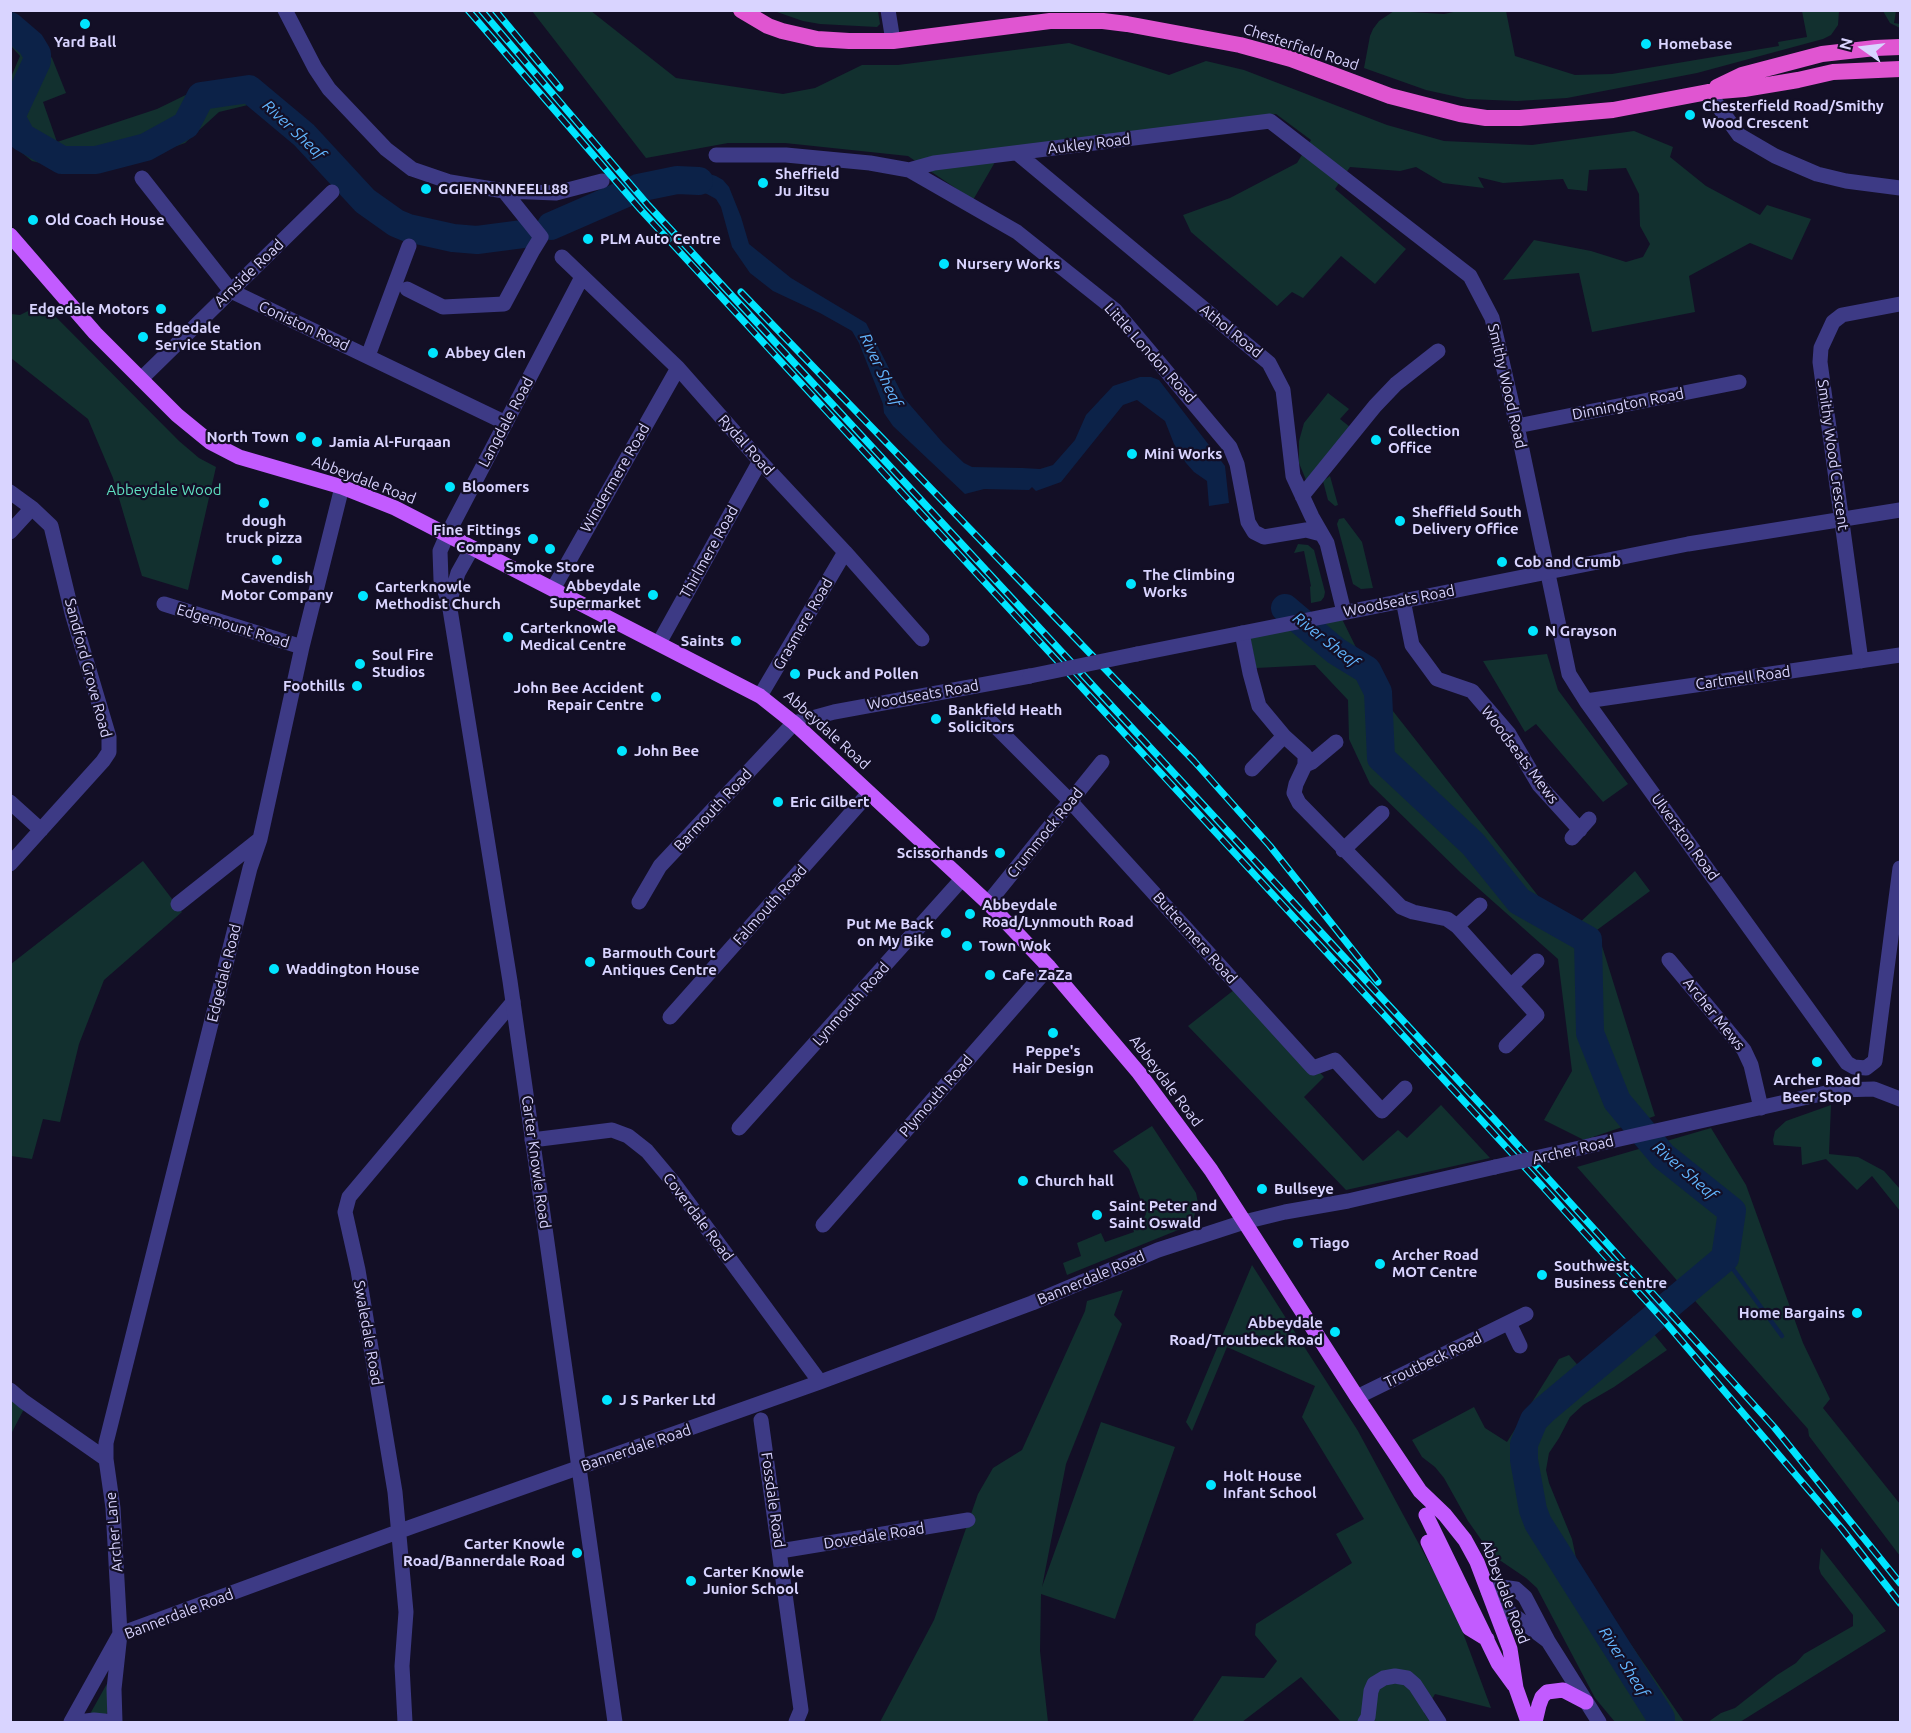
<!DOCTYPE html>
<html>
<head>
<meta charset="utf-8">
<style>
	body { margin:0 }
	#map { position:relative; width:1911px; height:1733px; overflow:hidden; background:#130f26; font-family:Ubuntu,sans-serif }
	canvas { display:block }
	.frame { position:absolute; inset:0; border:12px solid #d9d4ff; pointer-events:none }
	.north { position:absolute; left:1833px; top:18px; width:60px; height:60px; -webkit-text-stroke:4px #130f26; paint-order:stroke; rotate:284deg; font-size:16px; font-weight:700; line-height:24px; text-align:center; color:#d9d4ff }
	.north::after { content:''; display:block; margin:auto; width:21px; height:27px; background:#d9d4ff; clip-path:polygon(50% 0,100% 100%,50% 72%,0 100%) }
</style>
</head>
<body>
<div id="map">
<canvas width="1911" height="1733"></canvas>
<div class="frame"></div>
<div class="north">N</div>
</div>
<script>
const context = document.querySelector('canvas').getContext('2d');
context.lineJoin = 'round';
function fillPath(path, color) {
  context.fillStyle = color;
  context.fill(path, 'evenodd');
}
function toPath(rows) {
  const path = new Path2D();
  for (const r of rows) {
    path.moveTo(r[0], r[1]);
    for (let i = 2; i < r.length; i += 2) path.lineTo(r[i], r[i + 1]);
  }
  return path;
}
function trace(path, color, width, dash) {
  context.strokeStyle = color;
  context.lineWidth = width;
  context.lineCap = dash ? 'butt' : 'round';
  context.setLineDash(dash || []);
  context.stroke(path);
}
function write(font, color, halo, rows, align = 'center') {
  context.font = font + ' Ubuntu,sans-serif';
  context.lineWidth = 4.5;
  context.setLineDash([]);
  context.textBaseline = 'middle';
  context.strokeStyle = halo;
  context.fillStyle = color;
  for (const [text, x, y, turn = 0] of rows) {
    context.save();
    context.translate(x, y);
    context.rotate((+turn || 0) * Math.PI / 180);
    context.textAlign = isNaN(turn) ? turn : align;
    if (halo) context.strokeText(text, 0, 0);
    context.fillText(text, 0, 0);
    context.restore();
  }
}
const green = toPath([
	[532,11,591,11,676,78,783,94,815,88,862,65,898,65,1069,43,1169,75,1206,61,1244,70,1387,125,1444,141,1532,145,1634,131,1673,147,1670,157,1706,186,1760,215,1767,205,1811,219,1792,260,1750,243,1689,276,1695,312,1592,332,1579,273,1503,280,1534,240,1591,251,1626,262,1643,257,1650,244,1640,226,1639,194,1626,168,1589,170,1587,191,1568,189,1563,179,1503,183,1478,177,1484,188,1443,183,1416,167,1400,171,1350,167,1335,189,1406,249,1375,284,1341,256,1303,298,1292,292,1277,306,1191,232,1183,215,1230,198,1297,163,1311,140,1276,114,1002,150,973,200,908,156,785,143,728,143,646,158],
	[774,11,878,11,880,24,877,27,820,24,803,21],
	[1839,11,1838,25,1831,35,1823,39,1697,73,1567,98,1517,101,1467,99,1426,90,1364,68,1370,36,1373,29,1379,21,1394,11,1444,14,1458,11,1506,11,1515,56,1575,75,1612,74,1779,46,1778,42,1807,37,1802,11],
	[1883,11,1886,12,1896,11,1894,23,1900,24,1900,28,1890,23],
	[11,17,52,58,66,93,43,102,57,142,157,109,198,89,252,81,278,104,270,119,248,105,219,112,185,143,124,165,60,168,32,161,11,144,11,77,20,56,11,46],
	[38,306,45,306,179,441,199,458,216,467,188,590,142,576,113,478,88,419,11,358,11,314,20,315],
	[1328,393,1349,409,1340,419,1350,427,1306,480,1299,463,1299,441,1304,423],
	[1330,476,1338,505,1335,506,1328,500,1323,481],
	[1344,518,1362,542,1373,588,1361,589,1353,584,1337,524,1339,519],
	[1298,544,1308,545,1314,550,1325,592,1324,597,1321,601,1311,603,1310,587,1311,586,1304,551,1294,553],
	[1342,619,1378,692,1550,911,1576,926,1635,871,1650,891,1597,930,1655,1116,1584,1140,1544,1120,1572,1071,1558,959,1461,873,1370,784,1349,739,1348,700,1315,665,1256,668,1250,637],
	[1547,654,1558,690,1628,784,1603,802,1536,724,1525,732,1483,661],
	[143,861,182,912,104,980,79,1044,60,1122,43,1119,32,1159,11,1156,11,964],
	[1239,986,1324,1077,1304,1097,1363,1161,1398,1130,1407,1138,1441,1105,1490,1158,1346,1190,1188,1026],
	[1831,1105,1829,1154,1858,1157,1884,1171,1900,1189,1900,1211,1872,1176,1857,1190,1826,1159,1802,1165,1801,1147,1774,1145,1773,1140,1775,1131,1786,1121],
	[1152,1126,1196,1193,1198,1203,1193,1220,1183,1228,1067,1275,1063,1263,1081,1256,1077,1243,1101,1233,1105,1242,1134,1232,1132,1226,1142,1222,1146,1214,1129,1169,1113,1151],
	[1711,1128,1746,1185,1803,1343,1830,1399,1823,1408,1900,1504,1900,1556,1809,1436,1808,1429,1577,1167],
	[1252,1265,1358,1431,1454,1609,1491,1708,1435,1694,1424,1713,1430,1722,1341,1722,1301,1677,1242,1722,1192,1722,1222,1676,1264,1678,1277,1661,1255,1635,1256,1624,1352,1563,1336,1534,1364,1519,1302,1417,1315,1386,1227,1347,1192,1431,1186,1422],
	[1123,1290,1114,1315,1122,1324,1066,1464,1042,1587,1101,1422,1175,1447,1115,1619,1041,1594,1040,1651,1048,1722,880,1722,934,1620,978,1494,993,1468,1022,1450,1085,1311,1087,1301],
	[1634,1316,1639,1316,1667,1350,1614,1387,1583,1405,1570,1417,1559,1438,1549,1453,1546,1470,1549,1483,1572,1539,1578,1567,1684,1722,1615,1722,1595,1698,1537,1588,1526,1578,1498,1559,1487,1548,1468,1521,1444,1478,1435,1467,1422,1457,1412,1440,1474,1407,1485,1428,1507,1442,1559,1359,1569,1355,1594,1384,1604,1373,1603,1370,1612,1364,1627,1345,1626,1325],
	[11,1397,25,1407,11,1434],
	[1821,1548,1886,1631,1740,1722,1708,1722,1721,1713,1735,1708,1777,1675,1796,1663,1804,1654,1853,1626,1853,1615,1821,1574,1819,1568],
	[109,1680,108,1712,105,1715,90,1714]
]);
const water = toPath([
	[681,170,703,172,716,176,723,180,729,187,741,217,749,244,791,278,866,323,904,398,943,443,964,463,972,467,1022,468,1040,469,1053,465,1075,440,1086,415,1113,386,1140,377,1151,377,1159,380,1225,466,1229,503,1209,506,1207,481,1194,472,1186,463,1174,444,1165,421,1137,400,1123,405,1061,482,1036,491,1032,487,1029,490,984,489,965,494,893,426,884,413,883,404,859,343,852,331,820,313,773,291,750,273,732,247,721,207,716,199,707,194,694,191,670,195,653,176]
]);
const stream = toPath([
	[1725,1258,1782,1336]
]);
const river = toPath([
	[10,26,31,44,37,54,37,61,11,117,22,137,62,160,96,160,146,147,186,125,201,96,249,89,304,135,365,201,396,223,408,228,453,238,477,240,523,234],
	[551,226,638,188,677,180,699,181],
	[1285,608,1336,651,1367,670,1378,692,1381,758,1473,844,1519,901,1588,940,1590,1033,1617,1101,1663,1156,1732,1211,1725,1258,1544,1410,1534,1420,1524,1444,1524,1460,1533,1510,1538,1523,1661,1718,1661,1722]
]);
const minor = toPath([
	[285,10,315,68,329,89,386,149,412,169,450,182,504,191,556,193,602,181],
	[888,10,893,41],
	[1708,92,1739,135,1775,156,1817,174,1846,181,1900,188],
	[1017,153,1269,363,1283,390,1293,476,1312,517,1327,543,1344,612],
	[716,155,786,155,870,163,909,170,1017,232,1115,310,1230,447,1237,464,1248,522,1254,532,1264,537,1306,530,1321,534],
	[909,170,934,163,1270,121,1470,276,1492,318,1517,426,1569,674,1586,701,1847,1063,1854,1067,1866,1068,1875,1061,1900,868],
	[142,178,231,291,506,423],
	[562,257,678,368,760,461,845,552,922,639],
	[407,289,443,307,504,304,533,250,541,237,504,191],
	[368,356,409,246],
	[141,379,332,192],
	[1517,426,1739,382],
	[10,492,32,508,51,526,72,613,109,737,109,752,103,761,10,864],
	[1302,496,1375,406,1396,384,1438,351],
	[10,532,32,508],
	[447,535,582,277],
	[553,589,678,368],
	[1403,600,1412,645,1437,679,1472,691,1509,734,1539,785,1580,830],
	[164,604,302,647],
	[1242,633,1250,673,1259,706,1284,736,1305,755,1305,765,1296,784,1294,793,1299,803,1401,907,1413,912,1447,919,1457,926,1537,1015,1506,1046],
	[659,643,760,461],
	[1861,661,1820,362,1821,348,1833,322,1842,315,1900,304],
	[760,696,845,552],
	[1586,701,1900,655],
	[988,719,1071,802,1313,1068,1335,1060,1382,1111,1405,1088],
	[1305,765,1312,762,1336,742],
	[1252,769,1284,736],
	[10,802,41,830],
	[1572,838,1589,819],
	[1343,850,1382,813],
	[639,902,660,866,794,723],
	[988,903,1102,762],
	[178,904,260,839],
	[1457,926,1480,905],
	[1669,960,1744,1050,1751,1065,1761,1108],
	[1511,986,1537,961],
	[670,1017,869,793],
	[739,1128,962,879],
	[532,1140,612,1130,628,1136,647,1151,673,1182,820,1382],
	[823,1225,1049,967],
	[1509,1323,1520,1346],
	[10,1390,23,1401,106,1459],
	[1357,1397,1526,1314],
	[761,1420,801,1710,796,1722],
	[780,1551,968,1520],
	[1548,1641,1504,1608,1488,1591,1501,1587,1516,1589,1525,1597,1548,1641,1599,1722],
	[71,1722,120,1634,411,1527,820,1382,1032,1303,1158,1250,1244,1222],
	[78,1722,94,1720,114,1722],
	[115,1722,114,1689,120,1634,113,1508,106,1459,106,1443,250,868,260,839,302,647,342,487],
	[405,1722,402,1666,406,1612,395,1492,358,1270,345,1212,349,1197,513,1002],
	[1365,1722,1368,1717,1371,1691,1374,1684,1384,1678,1395,1676,1407,1678,1415,1685,1439,1722]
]);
const tertiary = toPath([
	[447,535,440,551,441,580,449,603,510,981,615,1722],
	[449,603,458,573,472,548],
	[1137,654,1688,544,1900,510],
	[794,723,834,712,1030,676],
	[1593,1145,1839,1090,1874,1089,1900,1099],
	[1244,1222,1285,1212,1348,1201,1495,1167]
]);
const primary = toPath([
	[10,235,95,333,177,415,210,442,239,457,342,487,395,508,760,696,794,723,988,903,1049,967,1139,1073,1211,1170,1357,1397,1420,1491,1445,1515,1465,1540,1477,1562,1510,1649,1516,1688,1528,1722],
	[1426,1515,1498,1663,1514,1685],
	[1428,1542,1469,1628,1487,1639],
	[1535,1722,1539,1705,1542,1697,1547,1692,1563,1690,1586,1702]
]);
const trunk = toPath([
	[741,10,768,26,782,31,817,39,849,41,893,41,1050,21,1103,21,1127,24,1240,45,1291,59,1390,96,1460,114,1486,118,1520,118,1613,110,1708,92,1744,89,1798,80,1833,72,1900,69],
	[1717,87,1742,75,1822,54,1875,48,1900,47]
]);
const rail = toPath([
	[468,10,640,209,1543,1187,1667,1324,1842,1529,1900,1603],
	[481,10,648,205,1494,1119,1774,1427,1900,1583],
	[495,10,560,88],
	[741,292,1194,761,1270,846,1378,982]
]);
const tertiaryBridge = toPath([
	[1030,676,1137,654],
	[1495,1167,1593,1145]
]);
const markers = [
	[85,24,6,"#00e5ff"],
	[1646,44,6,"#00e5ff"],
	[1690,115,6,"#00e5ff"],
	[763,183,6,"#00e5ff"],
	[426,189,6,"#00e5ff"],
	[33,220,6,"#00e5ff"],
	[588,239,6,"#00e5ff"],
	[944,264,6,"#00e5ff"],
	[161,309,6,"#00e5ff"],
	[143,337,6,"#00e5ff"],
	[433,353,6,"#00e5ff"],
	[301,437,6,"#00e5ff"],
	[1376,440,6,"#00e5ff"],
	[317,442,6,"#00e5ff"],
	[1132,454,6,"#00e5ff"],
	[450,487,6,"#00e5ff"],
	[264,503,6,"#00e5ff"],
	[1400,521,6,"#00e5ff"],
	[533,539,6,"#00e5ff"],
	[550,549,6,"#00e5ff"],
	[277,560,6,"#00e5ff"],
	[1502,562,6,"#00e5ff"],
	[1131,584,6,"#00e5ff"],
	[653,595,6,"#00e5ff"],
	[363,596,6,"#00e5ff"],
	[1533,631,6,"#00e5ff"],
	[508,637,6,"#00e5ff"],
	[736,641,6,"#00e5ff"],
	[360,664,6,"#00e5ff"],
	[795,674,6,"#00e5ff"],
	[357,686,6,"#00e5ff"],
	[656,697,6,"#00e5ff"],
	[936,719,6,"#00e5ff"],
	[622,751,6,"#00e5ff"],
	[778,802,6,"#00e5ff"],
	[1000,853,6,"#00e5ff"],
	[970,914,6,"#00e5ff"],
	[946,933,6,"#00e5ff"],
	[967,946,6,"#00e5ff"],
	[590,962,6,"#00e5ff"],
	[274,969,6,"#00e5ff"],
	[990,975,6,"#00e5ff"],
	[1053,1033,6,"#00e5ff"],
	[1817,1062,6,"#00e5ff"],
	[1023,1181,6,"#00e5ff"],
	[1262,1189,6,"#00e5ff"],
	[1097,1215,6,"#00e5ff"],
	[1298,1243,6,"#00e5ff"],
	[1380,1264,6,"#00e5ff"],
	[1542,1275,6,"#00e5ff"],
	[1857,1313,6,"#00e5ff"],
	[1335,1332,6,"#00e5ff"],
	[607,1400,6,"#00e5ff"],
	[1211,1485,6,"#00e5ff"],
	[577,1553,6,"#00e5ff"],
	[691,1581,6,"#00e5ff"]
];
const poiNames = [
	["Yard Ball",85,42,"center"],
	["Homebase",1658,44],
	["Chesterfield Road/Smithy",1702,106],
	["Wood Crescent",1702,123],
	["Sheffield",775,174],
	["Ju Jitsu",775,191],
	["GGIENNNNEELL88",438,189],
	["Old Coach House",45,220],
	["PLM Auto Centre",600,239],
	["Nursery Works",956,264],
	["Edgedale Motors",149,309,"right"],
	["Edgedale",155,328],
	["Service Station",155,345],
	["Abbey Glen",445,353],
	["Collection",1388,431],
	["Office",1388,448],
	["North Town",289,437,"right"],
	["Jamia Al-Furqaan",329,442],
	["Mini Works",1144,454],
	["Bloomers",462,487],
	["Sheffield South",1412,512],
	["Delivery Office",1412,529],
	["dough",264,521,"center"],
	["truck pizza",264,538,"center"],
	["Fine Fittings",521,530,"right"],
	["Company",521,547,"right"],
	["Cob and Crumb",1514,562],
	["Smoke Store",550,567,"center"],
	["The Climbing",1143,575],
	["Works",1143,592],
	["Cavendish",277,578,"center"],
	["Motor Company",277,595,"center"],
	["Abbeydale",641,586,"right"],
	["Supermarket",641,603,"right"],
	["Carterknowle",375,587],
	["Methodist Church",375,604],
	["Carterknowle",520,628],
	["Medical Centre",520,645],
	["N Grayson",1545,631],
	["Saints",724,641,"right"],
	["Soul Fire",372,655],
	["Studios",372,672],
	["Puck and Pollen",807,674],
	["Foothills",345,686,"right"],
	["John Bee Accident",644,688,"right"],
	["Repair Centre",644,705,"right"],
	["Bankfield Heath",948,710],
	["Solicitors",948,727],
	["John Bee",634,751],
	["Eric Gilbert",790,802],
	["Scissorhands",988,853,"right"],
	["Abbeydale",982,905],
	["Road/Lynmouth Road",982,922],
	["Put Me Back",934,924,"right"],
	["on My Bike",934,941,"right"],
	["Town Wok",979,946],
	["Barmouth Court",602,953],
	["Antiques Centre",602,970],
	["Waddington House",286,969],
	["Cafe ZaZa",1002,975],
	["Peppe's",1053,1051,"center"],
	["Hair Design",1053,1068,"center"],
	["Archer Road",1817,1080,"center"],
	["Beer Stop",1817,1097,"center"],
	["Church hall",1035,1181],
	["Bullseye",1274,1189],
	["Saint Peter and",1109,1206],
	["Saint Oswald",1109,1223],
	["Tiago",1310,1243],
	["Archer Road",1392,1255],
	["MOT Centre",1392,1272],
	["Southwest",1554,1266],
	["Business Centre",1554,1283],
	["Home Bargains",1845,1313,"right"],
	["Abbeydale",1323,1323,"right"],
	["Road/Troutbeck Road",1323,1340,"right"],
	["J S Parker Ltd",619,1400],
	["Holt House",1223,1476],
	["Infant School",1223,1493],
	["Carter Knowle",565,1544,"right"],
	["Road/Bannerdale Road",565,1561,"right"],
	["Carter Knowle",703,1572],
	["Junior School",703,1589]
];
const streetNames = [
	["Chesterfield Road",1301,47,18],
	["Aukley Road",1089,144,-7],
	["Arnside Road",249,273,-44],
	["Coniston Road",304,326,25],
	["Athol Road",1231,331,39],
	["Little London Road",1150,353,48],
	["Smithy Wood Road",1507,386,77],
	["Dinnington Road",1628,404,-11],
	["Langdale Road",506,422,-62],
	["Rydal Road",746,445,48],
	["Smithy Wood Crescent",1833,455,82],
	["Windermere Road",615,478,-60],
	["Abbeydale Road",364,480,21],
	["Thirlmere Road",709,552,-61],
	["Woodseats Road",1399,601,-11],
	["Grasmere Road",803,624,-60],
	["Edgemount Road",233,626,17],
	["Sandford Grove Road",88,668,75],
	["Cartmell Road",1743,678,-8],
	["Woodseats Road",923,695,-10],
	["Abbeydale Road",827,730,42],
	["Woodseats Mews",1520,755,53],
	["Barmouth Road",713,810,-47],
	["Crummock Road",1045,833,-51],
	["Ulverston Road",1685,837,54],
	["Falmouth Road",770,905,-48],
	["Buttermere Road",1195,938,48],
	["Edgedale Road",224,973,-76],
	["Lynmouth Road",851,1004,-48],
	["Archer Mews",1714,1014,51],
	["Abbeydale Road",1166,1081,53],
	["Plymouth Road",936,1096,-49],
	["Archer Road",1573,1150,-13],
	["Carter Knowle Road",536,1162,82],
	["Coverdale Road",698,1217,53],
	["Bannerdale Road",1091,1278,-23],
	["Swaledale Road",368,1333,80],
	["Troutbeck Road",1433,1360,-26],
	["Bannerdale Road",636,1448,-19],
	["Fossdale Road",773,1500,82],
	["Archer Lane",114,1532,-95],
	["Dovedale Road",874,1536,-9],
	["Abbeydale Road",1505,1592,69],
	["Bannerdale Road",179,1614,-21]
];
const parkNames = [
	["Abbeydale Wood",164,490]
];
const waterNames = [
	["River Sheaf",294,130,43],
	["River Sheaf",881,370,65],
	["River Sheaf",1326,640,38],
	["River Sheaf",1685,1171,41],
	["River Sheaf",1624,1662,58]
];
fillPath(green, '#12302f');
fillPath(water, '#0c2248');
trace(stream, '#0c2248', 4.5);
trace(river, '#0c2248', 28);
trace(minor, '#3d3a85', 15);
trace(tertiary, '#3d3a85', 15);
trace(primary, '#c25bff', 15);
trace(trunk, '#e055d1', 16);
trace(rail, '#00e5ff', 7);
trace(rail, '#130f26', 4.5, [14]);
trace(tertiaryBridge, '#3d3a85', 15);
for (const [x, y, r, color] of markers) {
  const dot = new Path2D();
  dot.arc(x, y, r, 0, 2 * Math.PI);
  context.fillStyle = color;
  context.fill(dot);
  trace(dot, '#130f26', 2);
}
write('bold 15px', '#d9d4ff', '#130f26', poiNames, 'left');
write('15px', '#d9d4ff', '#130f26', streetNames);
write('15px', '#5fe0c0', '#130f26', parkNames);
write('italic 16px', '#62b6ff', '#130f26', waterNames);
</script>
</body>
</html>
